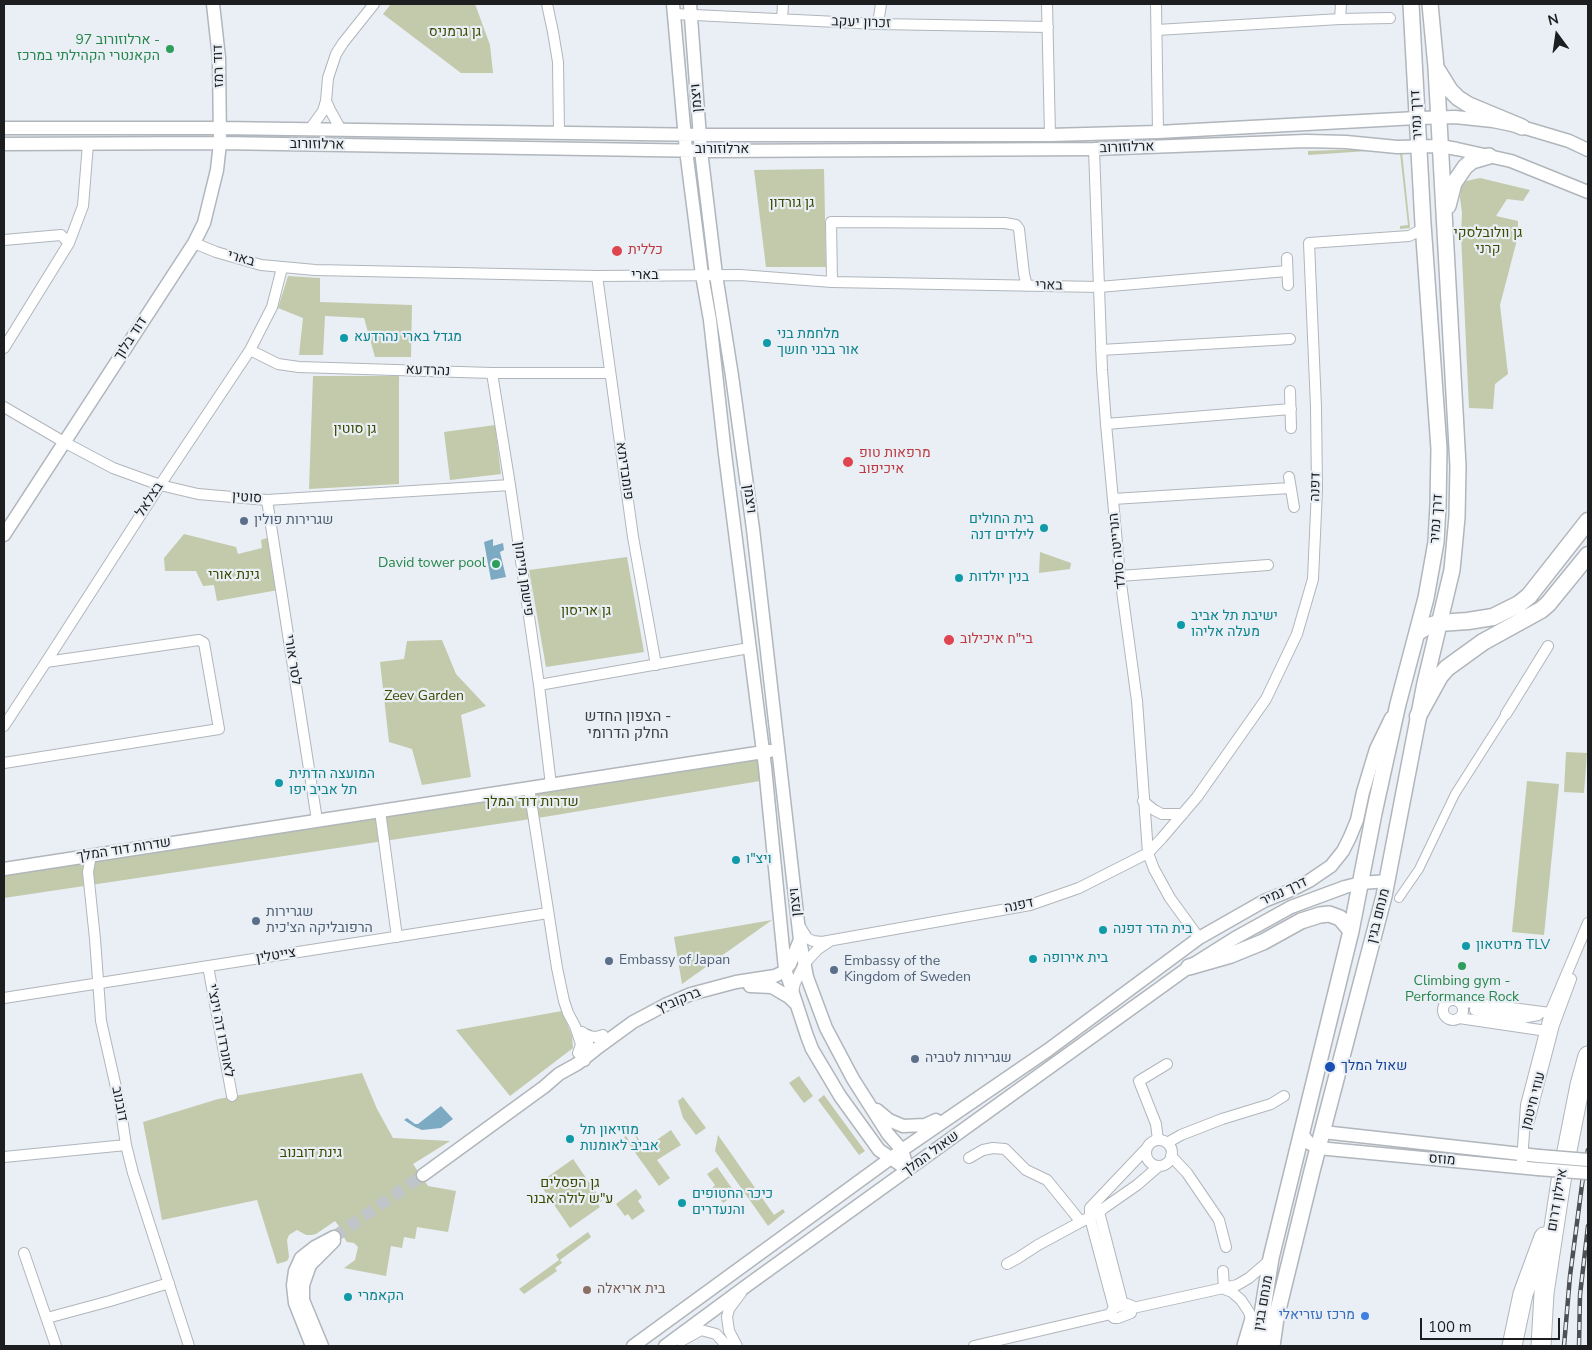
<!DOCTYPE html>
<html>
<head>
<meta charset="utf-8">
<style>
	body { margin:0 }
	#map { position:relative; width:1592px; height:1350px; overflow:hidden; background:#e9eff4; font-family:"Nunito Sans",sans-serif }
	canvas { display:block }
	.frame { position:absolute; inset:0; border:5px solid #1c1e20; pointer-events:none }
	.north { position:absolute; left:1532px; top:10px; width:50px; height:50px; -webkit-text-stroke:4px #e9eff4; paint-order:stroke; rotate:346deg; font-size:14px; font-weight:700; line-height:20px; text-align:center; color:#1c1e20 }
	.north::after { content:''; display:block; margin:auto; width:18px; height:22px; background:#1c1e20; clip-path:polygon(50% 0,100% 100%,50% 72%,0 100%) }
	.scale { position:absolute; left:1420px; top:1318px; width:140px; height:22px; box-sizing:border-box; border:2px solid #1c1e20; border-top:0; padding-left:6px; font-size:15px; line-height:18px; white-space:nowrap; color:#1c1e20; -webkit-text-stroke:4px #e9eff4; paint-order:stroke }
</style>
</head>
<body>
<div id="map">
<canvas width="1592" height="1350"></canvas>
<div class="frame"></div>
<div class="north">N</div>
<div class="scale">100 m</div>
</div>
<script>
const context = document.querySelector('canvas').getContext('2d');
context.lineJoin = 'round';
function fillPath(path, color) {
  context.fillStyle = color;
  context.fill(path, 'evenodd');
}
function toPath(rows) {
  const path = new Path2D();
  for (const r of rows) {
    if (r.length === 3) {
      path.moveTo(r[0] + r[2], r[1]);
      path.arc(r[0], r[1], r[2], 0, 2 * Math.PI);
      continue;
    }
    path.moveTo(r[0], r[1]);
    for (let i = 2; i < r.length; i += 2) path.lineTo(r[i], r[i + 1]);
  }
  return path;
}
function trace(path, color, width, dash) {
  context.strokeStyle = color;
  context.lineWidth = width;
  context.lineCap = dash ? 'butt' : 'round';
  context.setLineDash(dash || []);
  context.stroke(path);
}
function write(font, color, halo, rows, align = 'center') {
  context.font = font + ' "Nunito Sans",Heebo,sans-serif';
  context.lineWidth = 4.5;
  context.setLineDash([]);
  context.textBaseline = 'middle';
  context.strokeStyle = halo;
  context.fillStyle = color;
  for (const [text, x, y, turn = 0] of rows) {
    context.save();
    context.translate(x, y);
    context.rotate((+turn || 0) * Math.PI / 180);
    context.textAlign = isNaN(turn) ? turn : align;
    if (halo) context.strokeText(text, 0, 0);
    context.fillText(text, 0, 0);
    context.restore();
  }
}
const green = toPath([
	[391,4,475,4,490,45,493,73,461,73,383,14],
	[1398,148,1402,152,1410,228,1400,229,1400,226,1408,225,1400,153,1398,149,1308,155,1308,151],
	[824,169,826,267,766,267,754,170],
	[1480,178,1530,190,1523,201,1507,199,1496,216,1518,221,1518,236,1500,305,1508,374,1495,384,1493,409,1469,408,1461,235,1462,213,1460,198,1461,187,1466,181],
	[288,276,320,278,320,302,412,305,411,357,375,357,364,318,325,316,323,355,299,355,303,318,278,308],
	[313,376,399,376,399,484,309,489],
	[495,425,501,474,450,480,444,432],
	[184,534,236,547,238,554,262,548,261,540,270,537,278,590,217,601,214,585,203,586,196,571,165,571,164,558],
	[1040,552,1071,563,1070,569,1039,573],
	[627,557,644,652,546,667,529,570],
	[442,640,456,674,486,706,461,715,471,777,422,785,412,749,389,742,380,662,404,659,407,641],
	[763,752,766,780,544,817,4,898,4,875],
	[1566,752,1587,753,1584,793,1564,792],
	[1527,781,1559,784,1544,935,1512,932],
	[772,920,682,984,674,937],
	[562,1011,572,1036,573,1048,510,1096,456,1030],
	[362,1073,377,1109,393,1138,450,1141,413,1164,428,1186,456,1191,448,1232,417,1227,415,1239,404,1237,402,1248,391,1246,386,1276,344,1268,355,1260,358,1247,354,1243,347,1242,343,1236,344,1233,335,1221,316,1234,312,1235,306,1235,297,1230,289,1235,287,1240,289,1257,287,1261,277,1264,257,1200,162,1220,143,1122,218,1099],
	[799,1076,813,1096,804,1103,789,1083],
	[824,1095,865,1151,859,1155,818,1100],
	[683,1097,706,1128,696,1135,683,1118,678,1101],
	[671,1130,681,1145,657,1160,670,1178,659,1186,624,1137,626,1136,632,1145,635,1146,639,1144,638,1141,633,1131,645,1148],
	[718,1135,774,1215,783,1209,785,1212,768,1226,715,1151],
	[573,1159,602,1201,598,1204,600,1207,570,1228,539,1183],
	[717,1167,736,1194,723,1203,712,1188,715,1185,707,1174],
	[636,1189,642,1197,638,1201,645,1211,632,1220,628,1214,625,1216,616,1204],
	[588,1232,591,1237,560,1260,562,1263,555,1268,557,1271,524,1294,519,1289,559,1260,556,1255]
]);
const water = toPath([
	[493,539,493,546,503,543,504,550,500,552,506,577,491,580,484,542],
	[441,1106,453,1119,441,1128,422,1130,415,1127,404,1120,407,1118,415,1124,418,1124]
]);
const tertiaryTunnel = toPath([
	[334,1237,423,1175]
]);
const pedestrian = toPath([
	[1399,898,1419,869,1455,794,1506,714]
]);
const minor = toPath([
	[547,4,553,32,558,62,559,132],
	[1047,4,1050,135],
	[1156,4,1158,132],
	[674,14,878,24,1048,27],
	[782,19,783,4],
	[1340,19,1341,4],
	[878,24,881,4],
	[1157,30,1340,19,1390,18],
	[326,101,330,110,341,130],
	[310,129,323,111,326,101,328,78,336,54,343,43,374,4],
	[1094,149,1102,370,1106,424,1120,576,1137,701,1148,853,1154,869,1170,898,1199,938],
	[4,240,61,235,69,243],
	[194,243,216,252,261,265,315,270,597,276,740,275,832,282,1099,287,1287,271],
	[1287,258,1288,285],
	[597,276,633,537,656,665],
	[832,282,831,222,1005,223,1016,225,1019,229,1024,274,1027,286],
	[4,348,69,243,83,206,88,144],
	[250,350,278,364,299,367,492,373,610,373],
	[1101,350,1290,339],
	[492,373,510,485,539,685,551,785],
	[1290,391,1291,428],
	[4,407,64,442,113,468,160,485,198,494,267,500,510,485],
	[1106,424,1291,409],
	[1289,477,1294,507],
	[1113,499,1290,488],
	[267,500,317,820],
	[1120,576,1268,565],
	[539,685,749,648],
	[1506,714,1548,646],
	[4,726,46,662,160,485,250,350,272,307,282,268],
	[4,763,219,729,204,643,199,640,46,662],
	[529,788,557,968,564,1001,568,1013,575,1026,580,1041,581,1045,578,1053],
	[1143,801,1154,810,1162,814,1183,814],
	[380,811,397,937],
	[91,855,88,872,95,939,101,1021,120,1105,126,1145,133,1173,189,1346],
	[799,925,807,938,813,941,822,942,1030,905,1079,888,1148,853,1162,838,1197,797,1266,699,1297,634,1313,579,1317,489,1316,407,1309,243,1409,236,1419,231,1423,224],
	[208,966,232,1096],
	[793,992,795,983,804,964,818,949,830,941],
	[4,998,548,913],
	[1453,1010,10],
	[1458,1001,1550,1013],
	[1475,1010,1522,1018,1538,1015],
	[1459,1018,1540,1030,1545,1030,1549,1028],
	[582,1032,587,1036,596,1037,603,1035],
	[1529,1121,1554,1025,1571,979],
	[1159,1153,13],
	[1158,1140,1156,1124,1139,1081,1167,1064],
	[1167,1143,1181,1135,1222,1119,1271,1104,1284,1096],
	[1171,1156,1187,1173,1219,1220,1226,1247],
	[4,1157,126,1145],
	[969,1158,983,1150,993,1148,1005,1149,1026,1170,1047,1180,1081,1222],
	[1522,1161,1526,1105,1550,1013,1588,923],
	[1094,1210,1099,1212,1123,1305],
	[24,1253,56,1346],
	[1007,1264,1018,1258,1038,1245,1099,1212,1104,1208,1137,1185,1159,1166],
	[1223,1271,1224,1289],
	[1224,1289,1232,1292,1241,1300,1249,1312,1252,1322],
	[1127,1304,1132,1306,1131,1313,1118,1318,1114,1318,1112,1316,1111,1312,1114,1308,1127,1304],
	[1114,1308,1090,1218,1090,1208,1146,1149],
	[1133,1308,1237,1285,1249,1278,1271,1259],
	[47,1318,110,1301,169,1283],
	[681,1341,701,1330,716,1334,727,1346],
	[737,1346,729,1331,727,1317,729,1309,741,1293],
	[974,1346,1111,1314]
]);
const tertiary = toPath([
	[673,4,686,150,702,275,710,320,725,454,765,767,785,969,807,1036,812,1049,840,1096,879,1150,908,1170],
	[690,4,701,151,716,275,732,376,753,529,800,940,807,977,826,1028,853,1079,888,1134,902,1150,908,1170],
	[4,128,220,128,709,135,1050,135,1158,132,1417,118,1455,117,1493,121,1522,127,1569,141,1588,150],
	[4,144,220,143,709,151,1094,149,1306,141,1346,142,1397,147,1440,146,1457,149,1511,161,1588,192],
	[4,535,194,243,204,223,217,170,220,143,219,58,213,4],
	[4,869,770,751],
	[750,986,772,987,789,997,795,1003],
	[584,1060,587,1051,587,1036],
	[877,1110,889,1120,903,1126,925,1125,936,1120],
	[1323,1132,1539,1156],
	[1302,1134,1309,1143,1318,1148,1538,1169],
	[423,1175,544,1087,559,1074,577,1064,596,1049,633,1022,665,1005,691,994,736,982,775,976,783,972,790,964,799,942],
	[312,1346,295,1303,293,1285,295,1271,301,1258,315,1247,334,1237],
	[322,1346,303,1300,303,1285,310,1265,334,1241],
	[633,1346,902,1150,1048,1050,1199,938,1264,901,1289,891,1309,881,1331,866,1343,851,1350,837,1357,820,1363,792,1376,749,1391,718],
	[665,1346,749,1284,1189,967,1235,938,1291,907,1345,887,1361,883,1388,881]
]);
const secondary = toPath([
	[1437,69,1450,90,1458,98,1469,105,1522,127],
	[1448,206,1454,183,1465,167,1472,161,1489,156],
	[1189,967,1231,955,1263,942,1301,921,1320,915,1329,914,1340,918,1351,931],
	[1245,1346,1253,1319],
	[1257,1346,1271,1258,1351,931,1374,813,1398,704,1426,598,1436,542,1438,505,1439,449,1423,224,1411,4],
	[1272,1346,1276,1318,1312,1171,1384,896,1425,683,1452,570,1457,517,1458,466,1436,67,1430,4]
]);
const primary = toPath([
	[1418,632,1426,627,1439,623,1468,621,1493,617,1519,604,1529,596,1588,521],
	[1418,716,1440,676,1447,668,1483,642,1541,610,1548,604,1588,555]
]);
const motorway = toPath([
	[1512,1346,1523,1294,1544,1237],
	[1541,1346,1544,1293,1561,1181,1580,1085,1588,1056]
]);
const rail = toPath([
	[1564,1346,1570,1276,1583,1177,1588,1150],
	[1579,1346,1580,1295,1588,1226]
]);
const tertiaryBridge = toPath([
	[1539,1156,1588,1160],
	[1538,1169,1588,1173]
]);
const markers = [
	[170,49,5,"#2e9e5b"],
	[617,251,6,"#e0444e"],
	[344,338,5,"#0f9aa8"],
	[767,343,5,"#0f9aa8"],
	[848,462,6,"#e0444e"],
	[244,521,5,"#5c6f8a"],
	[1044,528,5,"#0f9aa8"],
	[496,564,5,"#2e9e5b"],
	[959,578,5,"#0f9aa8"],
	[1181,625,5,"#0f9aa8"],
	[949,640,6,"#e0444e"],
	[279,783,5,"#0f9aa8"],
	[736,860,5,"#0f9aa8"],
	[256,921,5,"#5c6f8a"],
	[1103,930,5,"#0f9aa8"],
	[1466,946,5,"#0f9aa8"],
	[1033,959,5,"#0f9aa8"],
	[609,961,5,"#5c6f8a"],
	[1462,966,5,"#2e9e5b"],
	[834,970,5,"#5c6f8a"],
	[915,1059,5,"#5c6f8a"],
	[1330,1067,6,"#1a4fb4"],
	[570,1139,5,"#0f9aa8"],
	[682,1203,5,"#0f9aa8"],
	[587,1290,5,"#8d6e63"],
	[348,1297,5,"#0f9aa8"],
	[1365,1316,5,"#3f7fe0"]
];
const streetNames = [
	["זכרון יעקב",861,23,2],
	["דוד רמז",219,66,-92],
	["ויצמן",697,98,-95],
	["דרך נמיר",1417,115,-93],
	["ארלוזורוב",317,145,1],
	["ארלוזורוב",1127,148,-2],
	["ארלוזורוב",722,150],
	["בארי",241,259,16],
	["בארי",645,276],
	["בארי",1049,286,1],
	["דוד בלוך",131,339,-57],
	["נהרדעא",428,371,2],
	["פומבדיתא",624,471,82],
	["דפנה",1316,487,-89],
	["סוטין",247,498,4],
	["ויצמן",749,499,82],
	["בצלאל",150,500,-57],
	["דרך נמיר",1437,519,-86],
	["הנרייטה סולד",1118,551,-96],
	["פישמן מיימון",523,579,82],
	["לסר אורי",292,660,81],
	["שדרות דוד המלך",124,850,-9],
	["דרך נמיר",1284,892,-25],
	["ויצמן",796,902,-96],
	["דפנה",1019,906,-12],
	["מנחם בגין",1379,916,-76],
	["צייטלין",276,956,-9],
	["ברקוביץ",679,1001,-22],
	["לאונרדו דה וינצ'י",220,1031,79],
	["עוזי חיטמן",1534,1101,-75],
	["דובנוב",119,1104,79],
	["שאול המלך",931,1154,-36],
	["מוזס",1442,1160,5],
	["איילון דרום",1558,1200,-80],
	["מנחם בגין",1264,1303,-80]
];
const parkNames = [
	["גן גרמניס",455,33],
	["גן גורדון",792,204],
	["גן וולובלסקי",1488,234],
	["קרני",1488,250],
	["גן סוטין",355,430],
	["גינת אורי",234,576],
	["גן אריסון",586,612],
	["Zeev Garden",424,697],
	["שדרות דוד המלך",531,803],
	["גינת דובנוב",311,1154],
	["גן הפסלים",570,1184],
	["ע\"ש לולה אבנר",570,1200]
];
const leisureNames = [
	["ארלוזורוב 97 -",160,41],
	["הקאנטרי הקהילתי במרכז",160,57],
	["David tower pool",486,564],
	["Climbing gym -",1462,982,"center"],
	["Performance Rock",1462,998,"center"]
];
const healthNames = [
	["כללית",628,251],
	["מרפאות טופ",859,454],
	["איכיפוב",859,470],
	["בי\"ח איכילוב",960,640]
];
const cultureNames = [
	["מלחמת בני",777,335],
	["אור בבני חושך",777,351],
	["מגדל בארי נהרדעא",354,338],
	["בית החולים",1034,520,"right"],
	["לילדים דנה",1034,536,"right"],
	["בנין יולדות",969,578],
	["ישיבת תל אביב",1191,617],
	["מעלה אליהו",1191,633],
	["המועצה הדתית",289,775],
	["תל אביב יפו",289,791],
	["ויצ\"ו",746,860],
	["בית הדר דפנה",1113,930],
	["מידטאון TLV",1476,946],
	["בית אירופה",1043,959],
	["מוזיאון תל",580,1131],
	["אביב לאומנות",580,1147],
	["כיכר החטופים",692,1195],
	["והנעדרים",692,1211],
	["הקאמרי",358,1297]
];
const serviceNames = [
	["שגרירות פולין",254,521],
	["שגרירות",266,913],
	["הרפובליקה הצ'כית",266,929],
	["Embassy of Japan",619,961],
	["Embassy of the",844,962],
	["Kingdom of Sweden",844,978],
	["שגרירות לטביה",925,1059]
];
const transitNames = [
	["שאול המלך",1341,1067]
];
const educationNames = [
	["בית אריאלה",597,1290]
];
const shopNames = [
	["מרכז עזריאלי",1355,1316]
];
const neighbourhoodNames = [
	["הצפון החדש -",628,717],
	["החלק הדרומי",628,734]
];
fillPath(green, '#c2caab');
fillPath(water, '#7caac3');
trace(tertiaryTunnel, '#c0c5ca', 12, [12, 6]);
trace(pedestrian, '#b0b6bb', 10);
trace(minor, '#b0b6bb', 12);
trace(tertiary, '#b0b6bb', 15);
trace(secondary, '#b0b6bb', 18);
trace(primary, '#b0b6bb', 19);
trace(motorway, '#b0b6bb', 21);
trace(pedestrian, '#fff', 8);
trace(minor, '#fff', 10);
trace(tertiary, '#fff', 12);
trace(secondary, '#fff', 15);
trace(primary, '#fff', 16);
trace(motorway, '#fff', 19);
trace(rail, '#4d5053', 4.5);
trace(rail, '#e9eff4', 2.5, [8]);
trace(tertiaryBridge, '#b0b6bb', 15, []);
trace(tertiaryBridge, '#fff', 12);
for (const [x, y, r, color] of markers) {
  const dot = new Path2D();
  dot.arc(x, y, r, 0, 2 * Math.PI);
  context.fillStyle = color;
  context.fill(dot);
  trace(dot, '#e9eff4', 2);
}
write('14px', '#1c1e20', '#e9eff4', streetNames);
write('14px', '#3d4900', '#e9eff4', parkNames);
write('14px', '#27864d', '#e9eff4', leisureNames, 'right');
write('14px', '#be3a42', '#e9eff4', healthNames, 'left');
write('14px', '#0d838f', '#e9eff4', cultureNames, 'left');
write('14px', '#4e5e75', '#e9eff4', serviceNames, 'left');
write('14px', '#164399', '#e9eff4', transitNames, 'left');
write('14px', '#785e54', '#e9eff4', educationNames, 'left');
write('14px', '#366cbe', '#e9eff4', shopNames, 'right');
write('15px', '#3c4145', '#e9eff4', neighbourhoodNames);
</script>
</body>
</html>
